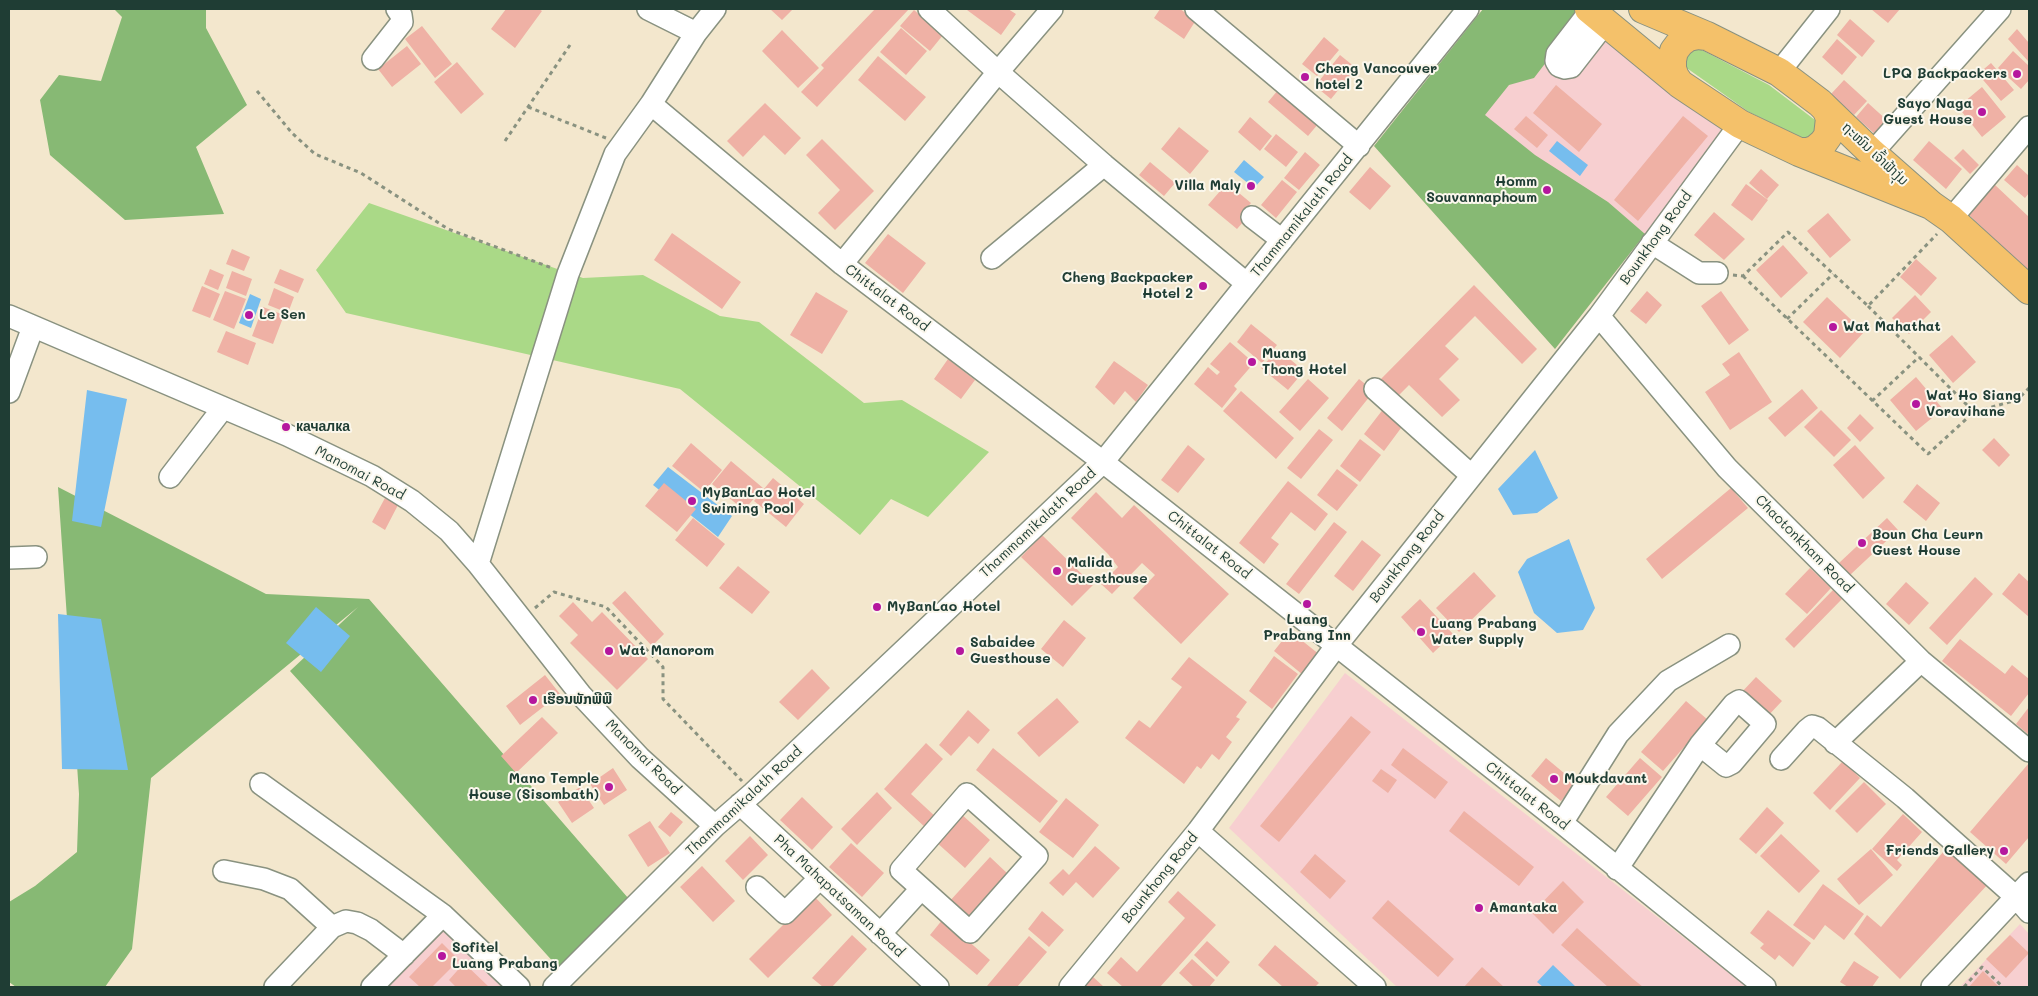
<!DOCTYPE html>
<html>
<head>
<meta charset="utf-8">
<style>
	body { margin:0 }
	#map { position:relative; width:2038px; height:996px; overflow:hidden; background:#f3e7cd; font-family:Mali,sans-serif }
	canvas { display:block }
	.frame { position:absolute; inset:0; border:10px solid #1f3d34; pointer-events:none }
</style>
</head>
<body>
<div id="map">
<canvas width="2038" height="996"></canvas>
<div class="frame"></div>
</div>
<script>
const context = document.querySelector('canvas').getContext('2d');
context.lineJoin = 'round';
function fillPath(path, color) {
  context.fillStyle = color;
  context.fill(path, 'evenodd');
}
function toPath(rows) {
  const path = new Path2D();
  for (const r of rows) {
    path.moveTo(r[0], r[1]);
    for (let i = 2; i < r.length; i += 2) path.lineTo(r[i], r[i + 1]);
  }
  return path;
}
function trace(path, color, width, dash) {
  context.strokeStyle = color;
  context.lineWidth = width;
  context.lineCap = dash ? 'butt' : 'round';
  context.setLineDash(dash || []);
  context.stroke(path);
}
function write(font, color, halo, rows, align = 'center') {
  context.font = font + ' Mali,"Noto Sans Lao",sans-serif';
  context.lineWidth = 4;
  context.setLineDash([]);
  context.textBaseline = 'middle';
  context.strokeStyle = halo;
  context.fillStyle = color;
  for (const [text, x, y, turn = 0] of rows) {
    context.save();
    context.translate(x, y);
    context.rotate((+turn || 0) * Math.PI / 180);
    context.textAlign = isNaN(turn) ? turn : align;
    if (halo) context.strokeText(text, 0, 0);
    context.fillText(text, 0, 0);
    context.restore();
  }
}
const built = toPath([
	[1483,9,1576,9,1730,126,1555,349,1374,146],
	[1345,673,1747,987,1397,987,1229,828],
	[2020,924,2029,934,2029,987,1960,987],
	[442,925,503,987,379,987]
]);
const green = toPath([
	[1694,46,1769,85,1815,120,1822,130,1807,140,1749,112,1681,64],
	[369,203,583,278,643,275,720,316,759,322,864,403,902,400,989,452,928,517,891,499,860,535,680,389,346,313,316,270]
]);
const forest = toPath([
	[114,9,206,9,206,28,247,105,196,147,224,214,125,220,50,155,40,100,59,75,101,81,122,17],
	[1483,9,1576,9,1583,14,1534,78,1509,85,1485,115,1535,155,1608,202,1645,234,1555,349,1374,146],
	[58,487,266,594,369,599,635,906,566,976,290,671,358,607,151,778,132,949,105,987,16,987,9,982,9,902,35,886,77,852,79,794]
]);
const water = toPath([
	[1557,141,1588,165,1580,176,1549,151],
	[1244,160,1264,177,1254,188,1234,172],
	[250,294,261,299,251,328,239,323],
	[87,390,127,399,101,527,72,521],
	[1535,450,1558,498,1537,513,1513,515,1498,489],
	[668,467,732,516,718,537,653,485],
	[1569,539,1595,608,1583,630,1557,633,1534,613,1518,572,1527,559],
	[316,607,350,636,321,672,286,643],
	[58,614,101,619,128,770,62,769],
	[1553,965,1576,987,1543,987,1537,982]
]);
const building = toPath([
	[506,9,539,9,542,11,515,48,491,29],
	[770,9,793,9,782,20],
	[875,9,909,9,817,107,801,92,824,68,821,65],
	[968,9,1008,9,1016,14,1001,35,967,10],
	[1160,9,1180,9,1196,20,1184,39,1154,18],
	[1871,9,1900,9,1888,23],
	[914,10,943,35,930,51,900,26],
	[1850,19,1875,41,1862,57,1837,35],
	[422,26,452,64,435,78,405,39],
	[901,28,927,51,906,75,880,52],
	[2017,29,2029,43,2029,59,2028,61,2008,39],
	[782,30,819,68,798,88,762,51],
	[1324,37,1339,50,1317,76,1302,64],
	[1837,39,1857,57,1842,75,1822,57],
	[407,46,421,64,392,87,378,69],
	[2013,51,2029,66,2029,80,2021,89,1998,68],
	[1340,55,1356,68,1331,99,1315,86],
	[878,56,926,97,905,121,858,80],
	[457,62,484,94,461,114,434,82],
	[1991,63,2014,90,2001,101,1978,74],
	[1844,80,1867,101,1854,115,1831,94],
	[1556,85,1602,124,1579,152,1533,113],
	[1982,87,2006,117,1982,137,1958,107],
	[1278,90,1318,124,1308,136,1268,102],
	[765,103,801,138,785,155,764,135,743,157,727,141],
	[1868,103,1889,122,1877,136,1856,117],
	[1526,116,1548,135,1537,148,1514,129],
	[1683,116,1708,136,1638,221,1614,200],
	[1250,117,1272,136,1260,151,1238,132],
	[1179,127,1209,151,1190,174,1161,149],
	[1276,134,1298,152,1286,167,1264,149],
	[822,139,874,191,835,230,818,213,840,190,806,155],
	[1929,141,1962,169,1946,189,1913,160],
	[1963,149,1979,165,1970,174,1954,158],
	[1305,152,1320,165,1299,190,1284,178],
	[1150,162,1175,183,1164,196,1139,175],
	[2017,165,2029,176,2029,193,2025,198,2004,180],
	[1370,167,1391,186,1370,210,1349,192],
	[1761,169,1779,185,1767,199,1749,183],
	[1282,180,1297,192,1276,218,1261,205],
	[1227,183,1251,203,1246,209,1251,213,1237,229,1208,205],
	[1746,184,1768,200,1752,221,1731,205],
	[1994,184,2029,217,2029,272,1967,213],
	[1714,212,1745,239,1724,260,1694,235],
	[1828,213,1851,240,1830,258,1807,231],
	[672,233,741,282,722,309,654,260],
	[888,234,926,263,903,293,865,263],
	[1783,245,1808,273,1781,298,1756,270],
	[232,249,250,257,244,271,226,264],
	[1916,259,1937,278,1921,296,1900,277],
	[210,269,224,275,218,290,204,284],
	[280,269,304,279,298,293,274,283],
	[232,271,252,279,246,296,226,288],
	[1474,285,1537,349,1522,364,1475,316,1445,346,1459,359,1439,379,1460,400,1442,417,1409,385,1395,399,1378,382],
	[202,286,220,294,210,318,192,311],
	[274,288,294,297,288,313,268,305],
	[225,291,246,299,234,329,213,320],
	[1647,291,1662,305,1646,324,1630,311],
	[1721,291,1749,330,1729,345,1701,306],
	[816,292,848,311,822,354,790,335],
	[1915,295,1931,312,1909,334,1892,318],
	[1827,297,1864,332,1840,358,1803,322],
	[263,307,284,315,273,344,252,336],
	[1251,324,1277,345,1262,363,1237,342],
	[226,331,256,343,248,365,217,352],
	[1952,335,1976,362,1953,383,1929,355],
	[1230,342,1254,363,1234,386,1237,389,1222,408,1194,384,1208,367,1217,375,1220,372,1210,364],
	[1278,349,1304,371,1288,390,1261,368],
	[1739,352,1772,402,1730,430,1705,392,1730,375,1722,364],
	[948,359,975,380,961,399,934,379],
	[1114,361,1148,385,1136,402,1125,391,1114,405,1095,387],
	[1916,377,1943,409,1916,431,1890,400],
	[1308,379,1329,398,1300,431,1279,412],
	[1359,379,1374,391,1342,431,1327,418],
	[1802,389,1818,408,1785,437,1768,418],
	[1241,391,1294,438,1276,459,1223,411],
	[1384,408,1404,424,1384,451,1364,434],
	[1821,410,1851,440,1834,457,1804,427],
	[1860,414,1874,428,1860,442,1847,428],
	[1319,429,1333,440,1301,479,1287,468],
	[1994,438,2010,455,1999,467,1982,450],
	[1360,439,1381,455,1360,482,1340,466],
	[691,443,722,470,704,492,672,466],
	[1188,445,1205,459,1178,493,1161,480],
	[1855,445,1885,478,1863,499,1833,465],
	[731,461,763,488,744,510,712,484],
	[1337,469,1358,485,1337,511,1317,495],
	[773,478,804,504,786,527,754,501],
	[1288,481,1328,514,1315,531,1291,512,1271,538,1279,544,1264,564,1239,543],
	[664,483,696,509,677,532,645,506],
	[1917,484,1940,503,1926,521,1903,502],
	[1731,488,1748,508,1662,579,1646,559],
	[1096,492,1122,518,1134,505,1229,594,1181,644,1133,598,1155,575,1142,563,1112,594,1101,584,1118,567,1108,554,1071,518],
	[385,498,398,505,385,530,372,522],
	[693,518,725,544,707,567,675,540],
	[1887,518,1898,530,1850,575,1839,563],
	[1334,522,1347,532,1299,594,1286,584],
	[1042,535,1093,585,1072,606,1021,557],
	[1362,540,1381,555,1353,591,1334,576],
	[738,566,770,592,752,614,719,588],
	[1810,568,1831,588,1807,614,1785,594],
	[1474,572,1496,596,1459,632,1436,608],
	[2019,573,2029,582,2029,617,2002,594],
	[1975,577,1993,594,1947,645,1929,628],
	[1906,582,1929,603,1909,625,1886,604],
	[1833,590,1842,599,1794,648,1785,639],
	[625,591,664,634,652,646,612,603],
	[1420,599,1453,634,1433,653,1401,617],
	[573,602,592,622,602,612,648,659,617,690,570,643,578,635,559,616],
	[1064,620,1086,638,1063,667,1041,649],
	[1290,631,1320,655,1303,675,1274,651],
	[1960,639,2005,674,2012,665,2029,679,2029,693,2011,716,1942,661],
	[1274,656,1298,674,1272,709,1249,691],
	[1189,657,1247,702,1236,717,1240,719,1226,737,1232,742,1219,760,1212,754,1201,769,1197,766,1184,784,1125,738,1139,720,1150,728,1182,687,1171,679],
	[812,669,830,688,798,720,779,702],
	[545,675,560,694,520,725,506,706],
	[1756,677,1782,701,1766,718,1740,694],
	[1057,698,1079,722,1039,757,1017,733],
	[1686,701,1708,720,1663,771,1641,752],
	[2029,707,2029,735,2016,724],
	[968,710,990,730,978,744,969,736,951,756,939,745],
	[1351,716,1371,732,1279,842,1260,826],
	[542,717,558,733,516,773,501,756],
	[926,743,943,759,911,794,937,818,927,829,884,789],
	[993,748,1058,801,1040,823,976,770],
	[1403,748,1448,782,1435,799,1391,765],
	[1546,758,1576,783,1561,801,1531,776],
	[1640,758,1662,777,1628,816,1606,797],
	[1843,761,1860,778,1830,810,1813,793],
	[2029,763,2029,837,2006,864,1970,832],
	[613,768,627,790,604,805,590,784],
	[1381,769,1397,780,1388,793,1372,781],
	[1864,782,1886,804,1857,833,1835,811],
	[580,787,594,808,572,823,558,802],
	[877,792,892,808,857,845,841,829],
	[802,797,833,827,812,850,780,820],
	[1066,798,1099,825,1073,858,1039,832],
	[1767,807,1784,823,1756,854,1739,839],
	[1464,811,1534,867,1519,886,1449,831],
	[671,812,683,822,670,837,658,827],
	[960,813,990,840,965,868,935,841],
	[1903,814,1922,832,1897,860,1902,865,1897,871,1872,849],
	[650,821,670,853,648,867,628,835],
	[1781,834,1820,871,1799,893,1760,856],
	[750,836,768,855,743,880,725,861],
	[851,843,884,873,862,897,829,867],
	[1095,846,1120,868,1093,898,1076,882,1063,896,1049,883,1063,869,1069,875],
	[1948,846,1990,882,1900,979,1854,934,1867,915,1881,927],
	[1871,849,1893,875,1859,905,1837,879],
	[1315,854,1346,881,1330,899,1300,872],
	[990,857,1008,874,967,921,948,903],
	[702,866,735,901,713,922,680,887],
	[1563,881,1584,902,1553,934,1532,913],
	[1823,884,1864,914,1844,940,1825,925,1814,940,1793,925],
	[1178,891,1216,925,1160,987,1123,987,1107,973,1121,957,1137,972,1185,918,1168,902],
	[813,895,832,915,768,978,749,959],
	[1388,900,1454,959,1438,977,1372,918],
	[1768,910,1811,943,1793,967,1779,955,1775,960,1760,948,1764,944,1750,933],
	[1042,911,1064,930,1049,947,1028,929],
	[943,919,990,960,977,975,930,935],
	[1577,928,1633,979,1643,987,1608,987,1561,945],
	[852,935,867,949,832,987,823,987,812,978],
	[2010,935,2029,953,2006,978,1986,959],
	[1029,936,1047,952,1017,987,988,987,987,986],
	[1207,941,1230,962,1217,977,1194,955],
	[442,943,459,960,432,987,420,987,409,977],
	[1275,945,1319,983,1315,987,1283,987,1258,965],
	[1192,959,1215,980,1209,987,1194,987,1179,973],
	[1854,961,1879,977,1872,987,1848,987,1840,982],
	[464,963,489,987,456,987,449,980],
	[1482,967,1504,987,1464,987],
	[1983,971,1999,987,1969,987],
	[1091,975,1104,987,1079,987]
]);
const path = toPath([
	[257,91,292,133,315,154,361,173,448,229,552,268],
	[528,107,606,138],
	[505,141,570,45],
	[1733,275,1743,276,1788,232,1868,306,1937,234],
	[1743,276,1928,454,1974,412],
	[1868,306,1974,412,2017,400,2029,388],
	[1787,319,1833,274],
	[1872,401,1919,357],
	[535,608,554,592,606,607,663,667,663,699,742,781],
	[1964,987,1982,967,2003,987]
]);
const minor = toPath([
	[648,9,696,33],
	[929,9,998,72,1104,165,1246,283],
	[1196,9,1359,146],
	[1591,10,1557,54,1556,61,1559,66,1565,68,1571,67,1606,22],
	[373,59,402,22,401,15,397,9],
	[1779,72,1829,9],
	[651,104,842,264,1103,462,1562,823,1765,987],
	[1872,153,2000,9],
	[1252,217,1282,240],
	[1951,219,2029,127],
	[1652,243,1699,273,1717,273],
	[992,258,1104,165],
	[842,264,998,72,1052,9],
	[9,316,287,435,372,476,412,501,449,531,478,564,581,695,640,758,715,826],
	[1599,316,1727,468,1921,661,2029,751],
	[1375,389,1471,475],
	[9,392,33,327],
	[170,477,223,408],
	[9,558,36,557],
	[478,564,568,274,615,154,651,104,696,33,715,9],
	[1835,743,1921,661],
	[1781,759,1807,730,1812,726,1818,728,1905,798,2016,897,2029,912],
	[261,784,443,915,519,987],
	[967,794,1037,856,970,932,901,870,967,794],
	[740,804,938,987],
	[1562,823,1618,734,1668,681,1729,645],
	[1198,831,1375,987],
	[1617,869,1700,745,1734,704,1739,701,1765,724,1732,763,1726,766,1700,745],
	[224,871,264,879,290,889,332,927],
	[757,887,785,913,820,878],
	[880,934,921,889],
	[275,987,332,927,346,921,357,923,371,930,404,955],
	[372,987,443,915],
	[554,987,715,826,753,793,1103,462,1468,9],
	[1070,987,1198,831,1337,645,1599,316,1740,124],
	[1932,987,2029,883]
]);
const major = toPath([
	[1589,9,1680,84],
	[1643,9,1707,36],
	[1822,105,1872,153,1931,205,1951,219,2029,290],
	[1799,152,1808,152,1816,149,1823,143,1828,136,1830,118,1826,109,1820,103,1779,72,1707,36,1698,35,1688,37,1680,43,1674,51,1672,60,1672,69,1675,77,1680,84,1740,124,1799,152,1931,205]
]);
const markers = [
	[2017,74,5,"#b5179e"],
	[1305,77,5,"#b5179e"],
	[1982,112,5,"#b5179e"],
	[1251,186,5,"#b5179e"],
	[1547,190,5,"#b5179e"],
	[1203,286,5,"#b5179e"],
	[249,315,5,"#b5179e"],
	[1833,327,5,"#b5179e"],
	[1252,362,5,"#b5179e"],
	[1916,404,5,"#b5179e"],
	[286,427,5,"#b5179e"],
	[692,501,5,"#b5179e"],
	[1862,543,5,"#b5179e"],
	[1057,571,5,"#b5179e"],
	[1307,604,5,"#b5179e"],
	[877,607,5,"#b5179e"],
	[1421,632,5,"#b5179e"],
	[609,651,5,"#b5179e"],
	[960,651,5,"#b5179e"],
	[533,700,5,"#b5179e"],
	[1554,779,5,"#b5179e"],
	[609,787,5,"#b5179e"],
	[2004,851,5,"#b5179e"],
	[1479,908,5,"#b5179e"],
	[442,956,5,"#b5179e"]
];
const poiNames = [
	["Cheng Vancouver",1315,69],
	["hotel 2",1315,85],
	["LPQ Backpackers",2007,74,"right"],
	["Sayo Naga",1972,104,"right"],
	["Guest House",1972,120,"right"],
	["Homm",1537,182,"right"],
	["Souvannaphoum",1537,198,"right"],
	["Villa Maly",1241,186,"right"],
	["Cheng Backpacker",1193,278,"right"],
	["Hotel 2",1193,294,"right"],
	["Le Sen",259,315],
	["Wat Mahathat",1843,327],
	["Muang",1262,354],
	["Thong Hotel",1262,370],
	["Wat Ho Siang",1926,396],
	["Voravihane",1926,412],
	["качалка",296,427],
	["MyBanLao Hotel",702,493],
	["Swiming Pool",702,509],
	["Boun Cha Leurn",1872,535],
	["Guest House",1872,551],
	["Malida",1067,563],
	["Guesthouse",1067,579],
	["MyBanLao Hotel",887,607],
	["Luang",1307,620,"center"],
	["Prabang Inn",1307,636,"center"],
	["Luang Prabang",1431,624],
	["Water Supply",1431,640],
	["Sabaidee",970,643],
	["Guesthouse",970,659],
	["Wat Manorom",619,651],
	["ເຮືອນພັກພີພີ",543,700],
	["Mano Temple",599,779,"right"],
	["House (Sisombath)",599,795,"right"],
	["Moukdavant",1564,779],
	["Friends Gallery",1994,851,"right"],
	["Amantaka",1489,908],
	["Sofitel",452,948],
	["Luang Prabang",452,964]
];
const streetNames = [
	["ຖະໜົນ ເຈົ້າຟ້າງຸ່ມ",1875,154,43],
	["Thammamikalath Road",1302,216,-51],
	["Bounkhong Road",1656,238,-54],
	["Chittalat Road",887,298,37],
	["Manomai Road",360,473,28],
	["Thammamikalath Road",1038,523,-43],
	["Chaotonkham Road",1804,544,45],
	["Chittalat Road",1209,545,38],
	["Bounkhong Road",1407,557,-52],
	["Manomai Road",643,757,45],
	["Chittalat Road",1527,796,38],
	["Thammamikalath Road",744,801,-43],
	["Bounkhong Road",1160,878,-51],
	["Pha Mahapatsaman Road",839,896,43]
];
fillPath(built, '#f7cfd0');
fillPath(green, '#aad987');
fillPath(forest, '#87b974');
fillPath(water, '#76bdee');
fillPath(building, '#efb1a5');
trace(minor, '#899280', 24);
trace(major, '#899280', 30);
trace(path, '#899280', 3, [4, 4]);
trace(minor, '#fff', 21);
trace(major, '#f4c16a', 28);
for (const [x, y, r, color] of markers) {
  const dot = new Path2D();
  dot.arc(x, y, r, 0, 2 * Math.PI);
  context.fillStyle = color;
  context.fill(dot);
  trace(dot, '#fbf7ec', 2);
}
write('bold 14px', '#1f3d34', '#fbf7ec', poiNames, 'left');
write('14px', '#1f3d34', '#fbf7ec', streetNames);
</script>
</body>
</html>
